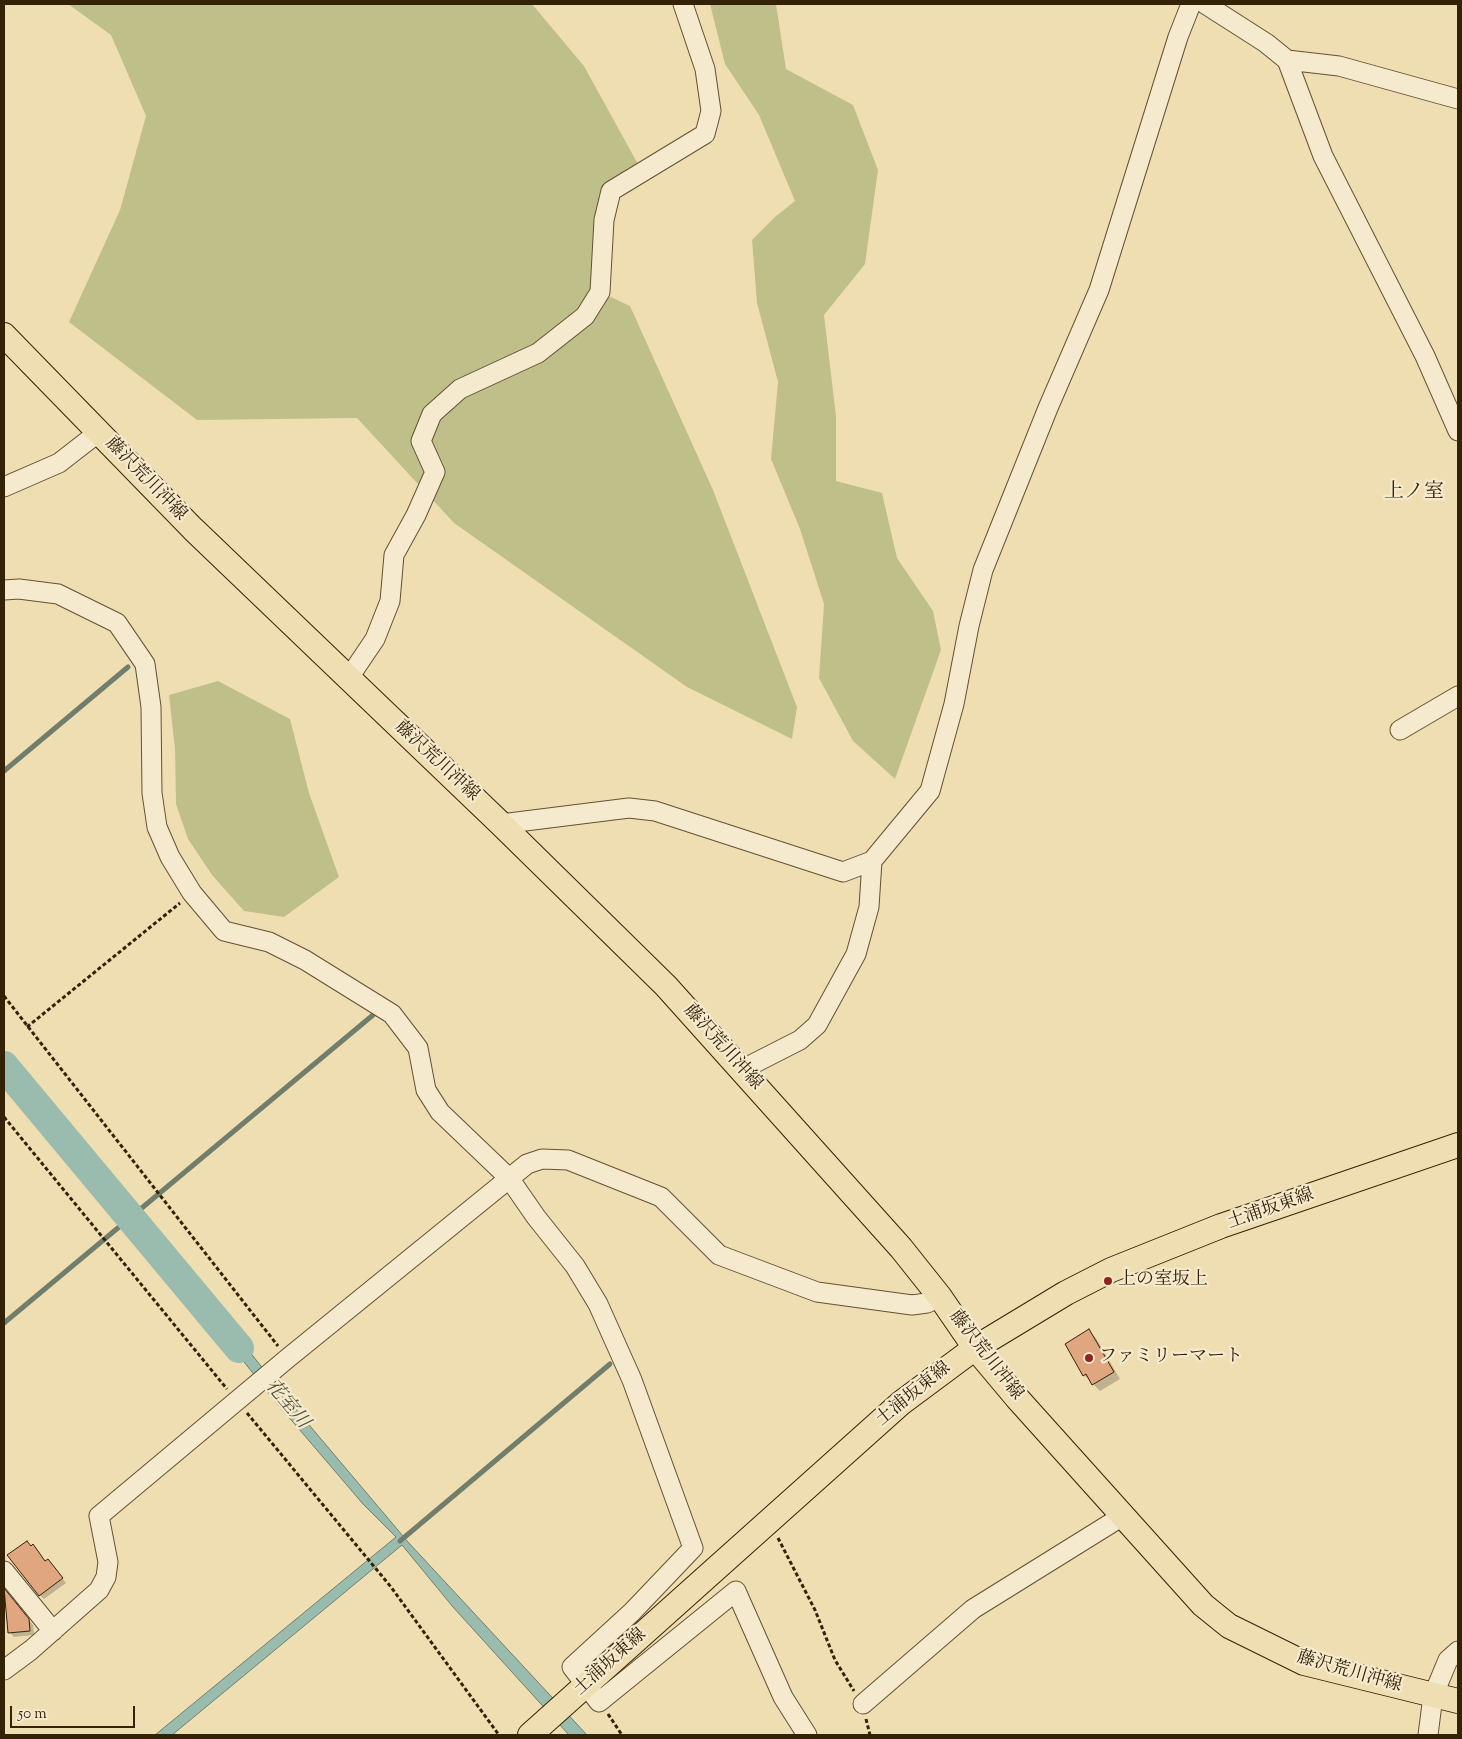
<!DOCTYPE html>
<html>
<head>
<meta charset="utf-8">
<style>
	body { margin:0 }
	#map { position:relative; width:1462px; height:1739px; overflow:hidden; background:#f0deb3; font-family:"Sorts Mill Goudy",serif }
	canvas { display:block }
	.frame { position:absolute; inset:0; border:5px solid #342207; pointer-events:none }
	.scale { position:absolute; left:10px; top:1706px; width:125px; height:22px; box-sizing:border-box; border:2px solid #342207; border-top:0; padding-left:6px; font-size:15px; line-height:18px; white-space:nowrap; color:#342207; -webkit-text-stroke:4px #f5eace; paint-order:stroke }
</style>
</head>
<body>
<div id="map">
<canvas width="1462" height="1739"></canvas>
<div class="frame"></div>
<div class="scale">50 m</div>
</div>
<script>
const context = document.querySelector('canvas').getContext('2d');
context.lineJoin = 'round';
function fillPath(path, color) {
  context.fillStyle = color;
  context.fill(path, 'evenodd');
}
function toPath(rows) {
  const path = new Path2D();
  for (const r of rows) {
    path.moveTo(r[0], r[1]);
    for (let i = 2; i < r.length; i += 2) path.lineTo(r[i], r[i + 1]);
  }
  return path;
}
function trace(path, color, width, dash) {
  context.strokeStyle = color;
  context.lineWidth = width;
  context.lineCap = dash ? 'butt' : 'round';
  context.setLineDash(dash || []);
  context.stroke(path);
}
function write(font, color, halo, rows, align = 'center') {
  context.font = font + ' "Sorts Mill Goudy","Noto Serif JP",serif';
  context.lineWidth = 4.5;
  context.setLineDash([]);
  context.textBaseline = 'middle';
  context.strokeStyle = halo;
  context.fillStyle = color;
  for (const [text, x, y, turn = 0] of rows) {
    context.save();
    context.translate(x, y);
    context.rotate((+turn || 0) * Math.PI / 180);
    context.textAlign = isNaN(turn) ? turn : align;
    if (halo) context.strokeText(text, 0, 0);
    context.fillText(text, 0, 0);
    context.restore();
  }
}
const green = toPath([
	[68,4,532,4,584,66,639,166,611,192,600,292,630,306,713,490,797,707,792,739,687,687,454,523,357,418,197,420,69,322,120,210,146,116,111,35],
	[710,4,776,4,786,69,853,105,878,170,865,264,824,315,836,416,836,481,882,493,897,558,933,611,941,650,895,779,853,741,819,678,824,604,800,529,771,459,778,382,757,303,752,240,776,216,795,201,759,115,725,64],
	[218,681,290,719,309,793,339,877,284,917,244,911,212,875,188,839,176,804,175,749,169,695]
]);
const water = toPath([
	[219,1313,283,1394,408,1542,587,1735,569,1735,453,1607,402,1545,172,1735,155,1735,396,1537,363,1504,275,1401,210,1319,219,1313]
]);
const shadow = toPath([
	[1089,1331,1096,1338,1120,1379,1100,1391,1084,1375],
	[31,1547,37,1550,46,1562,52,1565,66,1583,44,1599,40,1595],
	[4,1589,33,1625,34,1635,14,1637,10,1633,7,1607,4,1608]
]);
const stream = toPath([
	[4,771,128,667],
	[4,1323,373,1015],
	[400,1541,610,1364]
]);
const river = toPath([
	[4,1066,239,1348]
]);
const building = toPath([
	[1089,1329,1114,1372,1092,1385,1086,1374,1083,1376,1065,1344,1089,1329],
	[27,1541,31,1546,33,1544,45,1561,48,1559,63,1578,39,1596,7,1555,27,1541],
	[4,1588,29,1619,30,1631,8,1633,4,1588]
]);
const path = toPath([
	[4,996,278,1346],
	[27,1027,180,903],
	[4,1117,227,1389],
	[247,1413,391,1587,499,1735],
	[778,1538,815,1610,835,1660,854,1691],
	[608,1714,622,1735],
	[866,1719,870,1735]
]);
const minor = toPath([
	[1205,4,1266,43,1287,60,1323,156,1425,356,1458,431],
	[1287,60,1339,66,1458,99],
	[4,487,59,463,99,432],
	[4,590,19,589,58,594,117,623,145,664,151,707,152,793,157,827,170,857,192,893,224,931,269,942,305,960,392,1014,418,1048,426,1090,440,1112,509,1178,536,1217,575,1266,598,1304,632,1380,693,1548,632,1612,572,1667,599,1702,736,1591,783,1697,807,1735],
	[348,679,375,639,390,601,394,555,416,515,435,472,421,441,432,414,460,389,538,353,585,316,600,292,604,220,611,191,705,134,711,111,705,69,683,4],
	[1400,730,1458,696],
	[501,824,629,808,655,811,843,872,872,861,930,791,954,704,969,626,983,570,1048,408,1099,290,1178,37,1191,4],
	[743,1069,800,1040,817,1025,856,954,869,907,872,861],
	[4,1571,53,1631],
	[4,1670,31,1650,99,1590,106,1577,108,1562,99,1516,288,1358,527,1164,542,1159,568,1160,661,1197,719,1255,817,1292,912,1305,927,1303,940,1297],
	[863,1704,973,1609,1121,1517],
	[1428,1735,1433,1696,1448,1660,1458,1651]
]);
const major = toPath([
	[4,335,193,529,501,824,666,986,901,1248,940,1297,975,1348,1017,1398,1203,1605,1229,1626,1304,1663,1458,1701],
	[530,1735,901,1403,975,1348,1066,1293,1111,1270,1221,1226,1458,1145]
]);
const markers = [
	[1108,1281,5,"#8f2418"],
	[1089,1358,5,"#8f2418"]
];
const streetNames = [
	["藤沢荒川沖線",145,480,46],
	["藤沢荒川沖線",436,762,43],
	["藤沢荒川沖線",722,1048,48],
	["土浦坂東線",1271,1210,-19],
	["藤沢荒川沖線",985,1356,52],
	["土浦坂東線",914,1395,-39],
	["土浦坂東線",611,1663,-42],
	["藤沢荒川沖線",1349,1673,16]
];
const poiNames = [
	["上の室坂上",1118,1281],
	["ファミリーマート",1099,1358]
];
const waterNames = [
	["花室川",286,1405,50]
];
const quarterNames = [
	["上ノ室",1414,494]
];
fillPath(green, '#bfc089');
fillPath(water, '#9abcaf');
trace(water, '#717e6c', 1);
fillPath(shadow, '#0003');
trace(stream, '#717e6c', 5);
trace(river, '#9abcaf', 30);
fillPath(building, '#e0a680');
trace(building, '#342207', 1);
trace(minor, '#635132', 21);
trace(major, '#342207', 26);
trace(path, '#342207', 3, [4, 2.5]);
trace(minor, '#f5eace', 19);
trace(major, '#f0deb3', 24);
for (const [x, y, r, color] of markers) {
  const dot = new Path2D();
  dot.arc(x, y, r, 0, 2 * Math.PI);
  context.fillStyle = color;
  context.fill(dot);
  trace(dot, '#f5eace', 2);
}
write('18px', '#342207', '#f5eace', streetNames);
write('18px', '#342207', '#f5eace', poiNames, 'left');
write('italic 19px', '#535039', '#f5eace', waterNames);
write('20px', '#342207', '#f5eace', quarterNames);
</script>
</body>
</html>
